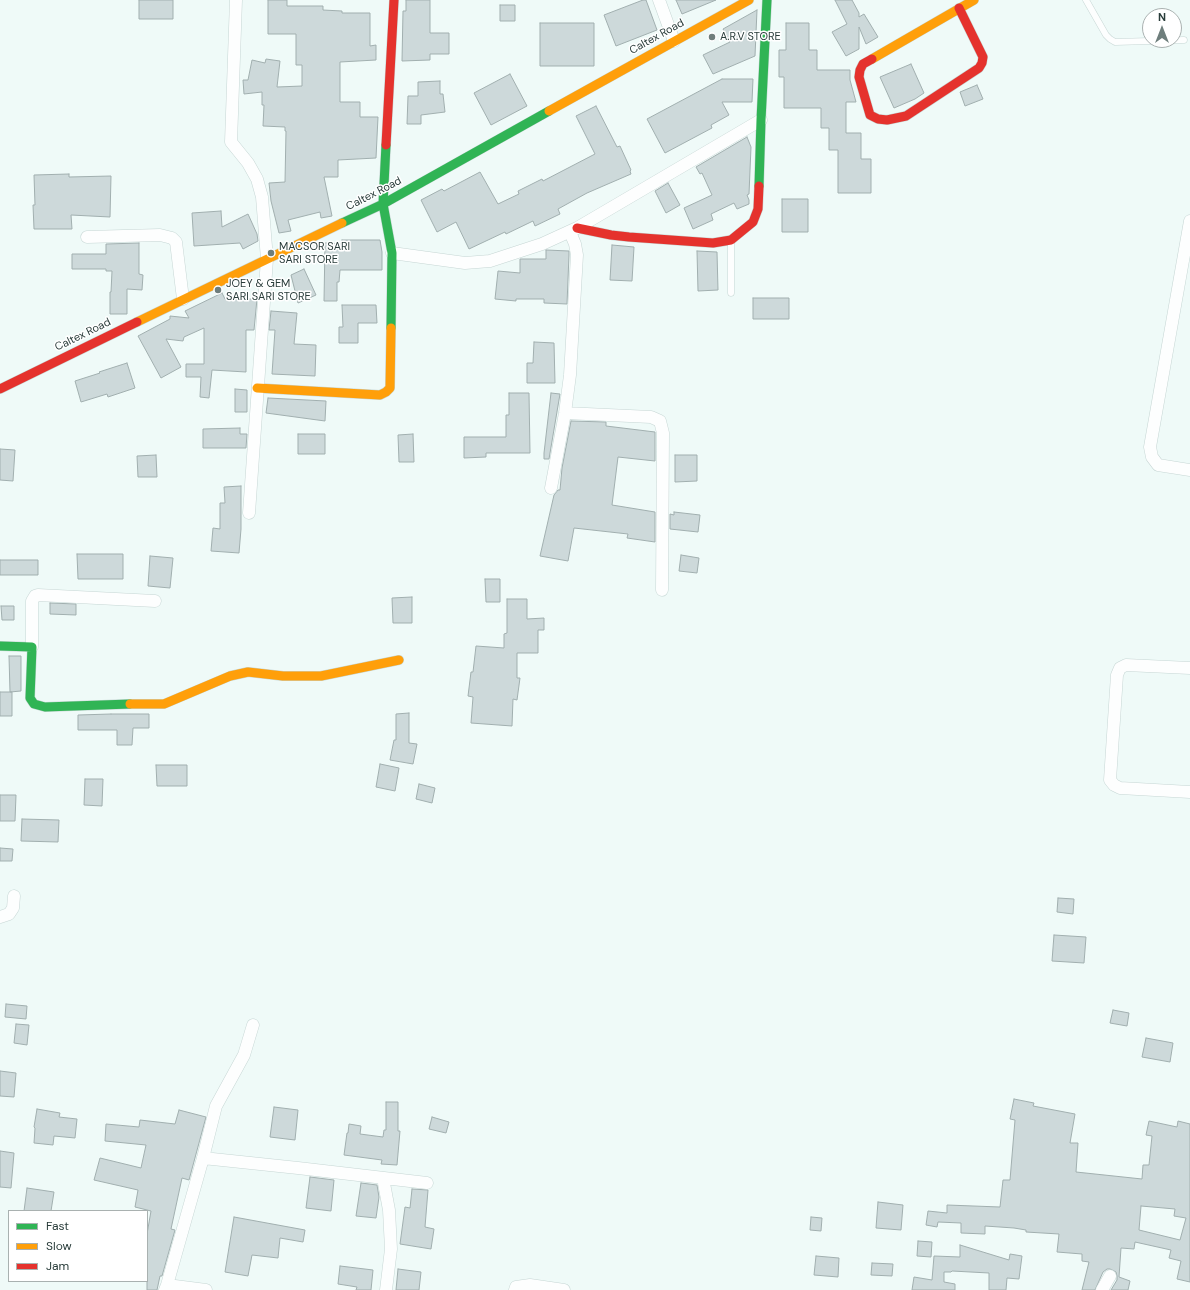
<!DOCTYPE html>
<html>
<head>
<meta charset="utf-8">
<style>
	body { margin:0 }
	#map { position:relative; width:1190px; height:1290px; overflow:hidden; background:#effaf8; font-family:"DM Sans",sans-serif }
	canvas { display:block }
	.legend { position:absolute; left:8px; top:1210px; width:140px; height:72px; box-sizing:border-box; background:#fff; border:1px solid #a9b1b0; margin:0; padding:5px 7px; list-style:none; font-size:12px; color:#293c3a }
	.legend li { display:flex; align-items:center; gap:8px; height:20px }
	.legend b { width:20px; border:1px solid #a9b1b0 }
	.north { position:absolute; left:1142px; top:8px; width:40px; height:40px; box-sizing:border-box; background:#fff; border:1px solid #a9b1b0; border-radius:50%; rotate:0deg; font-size:11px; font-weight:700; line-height:16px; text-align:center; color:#293c3a }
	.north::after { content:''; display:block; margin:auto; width:14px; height:18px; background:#6e7e7c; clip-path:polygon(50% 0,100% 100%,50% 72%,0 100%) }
</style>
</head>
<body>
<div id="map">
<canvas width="1190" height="1290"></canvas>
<ul class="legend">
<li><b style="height:5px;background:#30b455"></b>Fast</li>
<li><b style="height:5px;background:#ff9f0a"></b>Slow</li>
<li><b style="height:5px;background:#e5322d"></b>Jam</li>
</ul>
<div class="north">N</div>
</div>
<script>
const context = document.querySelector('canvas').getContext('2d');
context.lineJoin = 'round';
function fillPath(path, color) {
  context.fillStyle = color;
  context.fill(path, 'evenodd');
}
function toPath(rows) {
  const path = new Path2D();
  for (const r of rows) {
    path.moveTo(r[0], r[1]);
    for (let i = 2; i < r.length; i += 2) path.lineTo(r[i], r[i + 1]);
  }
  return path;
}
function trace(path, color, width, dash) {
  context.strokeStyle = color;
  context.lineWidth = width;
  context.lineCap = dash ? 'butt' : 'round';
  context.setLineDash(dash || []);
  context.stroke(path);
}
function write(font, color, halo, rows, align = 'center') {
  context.font = font + ' "DM Sans",sans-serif';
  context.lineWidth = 3;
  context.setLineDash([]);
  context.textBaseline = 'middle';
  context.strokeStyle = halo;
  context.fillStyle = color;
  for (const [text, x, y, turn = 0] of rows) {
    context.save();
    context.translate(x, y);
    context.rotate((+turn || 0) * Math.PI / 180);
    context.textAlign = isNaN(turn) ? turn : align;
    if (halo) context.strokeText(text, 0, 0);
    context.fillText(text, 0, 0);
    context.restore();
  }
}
const building = toPath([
	[139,0,173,0,173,19,139,19,139,0],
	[268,0,287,0,287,6,323,6,323,10,342,11,342,13,370,13,370,46,376,45,376,60,340,62,340,102,360,102,360,117,378,117,376,158,338,160,338,177,324,177,332,216,321,218,320,212,288,220,291,231,279,233,271,201,269,183,285,182,286,131,285,131,285,127,263,126,264,105,262,105,262,92,244,94,243,80,248,80,252,60,265,63,266,59,280,61,277,87,302,86,302,65,296,65,296,34,268,34,268,0],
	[406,0,430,0,430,33,449,33,449,54,430,54,430,60,402,61,403,11,406,11,406,0],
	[643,0,646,0,657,30,616,46,604,15,643,0],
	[676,0,716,0,682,14,676,0],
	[835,0,852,0,859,13,859,17,864,14,878,37,866,44,859,27,859,49,846,56,832,32,847,24,835,0],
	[500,5,515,5,515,21,500,21,500,5],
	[757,10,755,56,713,74,703,55,730,42,723,29,757,10],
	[540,23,594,23,594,66,540,66,540,23],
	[786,23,809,23,809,50,817,50,817,70,850,70,850,80,856,102,846,102,846,133,861,133,861,159,871,159,871,193,838,193,838,150,829,150,829,128,821,128,821,108,784,108,784,77,779,77,779,50,786,50,786,23],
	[911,64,924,93,915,99,894,108,880,77,911,64],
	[510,74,527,106,491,125,474,93,510,74],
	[722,79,753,79,752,102,722,102,729,115,711,125,712,128,665,153,647,119,722,79],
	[440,81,440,94,443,94,445,112,421,115,421,124,407,124,408,96,418,96,418,82,440,81],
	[977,85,983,99,965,106,960,92,977,85],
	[596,106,617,147,620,146,631,170,630,171,631,174,587,193,558,209,560,214,535,226,533,221,506,234,505,232,469,249,456,222,437,232,421,200,442,189,444,191,480,172,498,204,519,194,518,191,542,179,543,181,595,154,576,116,596,106],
	[747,137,751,147,749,194,747,195,749,200,749,204,737,209,734,203,711,214,713,220,693,229,684,208,712,195,702,173,700,174,696,167,747,137],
	[69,174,69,177,111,176,110,217,71,215,72,229,34,229,33,205,35,205,34,175,69,174],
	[668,183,680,205,666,213,655,191,668,183],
	[782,199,808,199,808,232,782,232,782,199],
	[221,211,222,227,248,214,257,234,258,241,243,249,240,243,194,246,192,213,221,211],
	[342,240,380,240,382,252,382,270,340,270,339,282,337,282,337,301,324,301,325,243,342,244,342,240],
	[139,243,139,274,143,275,142,290,127,289,127,314,110,314,110,292,111,292,112,271,106,271,106,269,72,269,72,254,106,254,106,244,139,243],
	[612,245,634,247,632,281,610,280,612,245],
	[546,250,569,251,569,255,567,304,544,303,544,299,516,299,516,301,495,299,498,271,520,273,520,259,546,259,546,250],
	[697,251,717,252,718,290,698,291,697,251],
	[304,269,316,295,298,303,291,275,304,269],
	[222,293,225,299,257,299,254,330,246,330,246,372,212,370,209,398,200,397,201,377,186,377,186,364,204,364,204,328,184,337,183,341,166,339,181,367,161,378,138,336,170,319,170,316,189,318,185,311,222,293],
	[753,298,789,298,789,319,753,319,753,298],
	[342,305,376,305,377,323,358,323,358,343,339,343,339,327,343,327,342,305],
	[271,311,297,313,294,344,316,345,315,376,272,374,275,330,269,330,271,311],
	[534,342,554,343,555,383,527,383,527,363,533,363,534,342],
	[127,363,135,388,108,397,107,394,81,402,75,381,100,373,99,372,127,363],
	[235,389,247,390,247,412,235,412,235,389],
	[509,393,529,393,530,453,486,453,486,457,464,458,464,437,506,437,506,415,509,415,509,393],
	[551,393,560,394,549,459,544,459,544,453,551,393],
	[268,398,326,401,325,421,266,413,268,398],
	[571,421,606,422,606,426,655,432,655,461,618,457,612,505,655,512,655,542,627,538,628,534,574,528,568,561,540,556,554,495,558,490,560,490,562,468,571,421],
	[240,428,240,434,247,434,246,448,203,448,203,429,240,428],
	[298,434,325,434,325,454,298,454,298,434],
	[413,434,414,462,399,462,398,435,413,434],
	[0,449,15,450,13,481,0,480,0,449],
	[156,455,157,477,138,477,137,456,156,455],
	[675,455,697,455,697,481,675,482,675,455],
	[241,486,241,529,239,553,211,551,213,528,220,529,220,503,225,503,224,487,241,486],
	[674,512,700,515,698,532,670,529,670,514,674,515,674,512],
	[77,554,123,554,123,579,78,579,77,554],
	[681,555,699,558,697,573,679,571,681,555],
	[150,556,173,558,170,588,148,586,150,556],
	[0,560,38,560,38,575,0,575,0,560],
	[485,579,500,579,500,602,486,602,485,579],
	[412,597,412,623,393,623,392,598,412,597],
	[507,599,527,599,527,619,544,618,544,630,538,630,538,653,517,653,517,678,520,678,517,700,513,699,512,726,471,723,473,697,468,696,471,672,473,672,476,646,504,648,504,634,507,633,507,599],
	[50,603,76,604,76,615,50,614,50,603],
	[1,606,14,606,14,620,2,620,1,606],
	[9,656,21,656,21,691,10,692,9,656],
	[0,692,12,692,12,716,0,716,0,692],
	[409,713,409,743,417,744,413,764,390,760,394,740,396,740,396,714,409,713],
	[111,714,149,714,149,728,133,728,132,745,117,745,117,730,78,730,78,715,111,714],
	[380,764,399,768,395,791,376,787,380,764],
	[156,765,187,765,187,786,157,786,156,765],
	[85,779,103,779,102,806,84,805,85,779],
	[419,784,435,788,432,803,416,799,419,784],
	[0,795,16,795,15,821,0,821,0,795],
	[22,819,59,820,58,842,21,841,22,819],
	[0,848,13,849,12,861,0,861,0,848],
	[1058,898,1074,899,1073,914,1057,912,1058,898],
	[1054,935,1086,937,1084,963,1052,961,1054,935],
	[6,1004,27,1006,26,1019,5,1017,6,1004],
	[1113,1010,1129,1013,1127,1026,1110,1023,1113,1010],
	[16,1024,29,1025,27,1045,14,1043,16,1024],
	[1146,1038,1173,1043,1170,1062,1142,1057,1146,1038],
	[0,1071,16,1073,14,1097,0,1096,0,1071],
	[1014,1099,1034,1103,1033,1106,1075,1114,1070,1143,1078,1143,1076,1172,1142,1179,1143,1165,1149,1165,1152,1136,1146,1135,1149,1121,1177,1127,1178,1121,1190,1124,1190,1282,1177,1279,1181,1261,1169,1258,1171,1250,1135,1242,1134,1249,1121,1248,1119,1277,1130,1281,1128,1290,1111,1290,1117,1280,1117,1276,1116,1272,1110,1269,1107,1269,1103,1272,1095,1290,1082,1290,1089,1262,1082,1261,1082,1254,1057,1252,1059,1234,1026,1232,1026,1230,1014,1228,985,1226,985,1234,961,1233,961,1223,938,1222,937,1227,926,1225,928,1211,947,1213,947,1205,1000,1207,1003,1180,1010,1180,1015,1120,1010,1119,1014,1099],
	[1141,1206,1175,1209,1174,1216,1186,1218,1180,1240,1139,1230,1141,1206],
	[386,1102,398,1102,398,1131,400,1131,397,1165,381,1164,382,1160,344,1155,347,1133,348,1133,349,1124,361,1126,360,1134,383,1137,384,1130,386,1130,386,1102],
	[274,1107,298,1110,295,1140,270,1137,274,1107],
	[37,1109,60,1113,59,1117,77,1119,75,1138,54,1136,53,1145,34,1143,35,1128,34,1127,37,1109],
	[179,1110,206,1117,189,1180,182,1178,171,1229,175,1230,162,1276,160,1276,157,1290,147,1290,147,1234,151,1211,135,1207,138,1190,94,1180,100,1158,141,1168,146,1145,105,1141,106,1124,139,1127,140,1120,175,1124,179,1110],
	[432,1117,449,1122,446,1133,429,1129,432,1117],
	[0,1151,14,1153,11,1188,0,1187,0,1151],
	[310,1177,334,1180,331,1211,306,1208,310,1177],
	[361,1183,377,1185,379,1197,376,1218,356,1216,361,1183],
	[27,1188,54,1192,51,1211,24,1211,27,1188],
	[412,1189,428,1190,425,1227,434,1229,431,1249,400,1244,405,1207,410,1208,412,1189],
	[878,1202,903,1205,901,1230,876,1228,878,1202],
	[234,1217,305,1230,303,1242,280,1238,278,1258,252,1255,248,1276,225,1272,234,1217],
	[811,1217,822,1218,821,1231,810,1230,811,1217],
	[918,1241,932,1242,931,1257,917,1256,918,1241],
	[960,1245,1009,1260,1010,1254,1022,1256,1019,1279,1007,1278,1006,1290,989,1290,989,1273,952,1271,951,1272,944,1272,944,1282,955,1284,955,1290,912,1290,914,1277,932,1280,934,1256,960,1257,960,1245],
	[816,1256,839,1258,838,1277,814,1275,816,1256],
	[872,1263,893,1264,892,1276,871,1275,872,1263],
	[340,1266,373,1270,371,1290,356,1290,357,1287,338,1284,340,1266],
	[398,1269,421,1272,419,1290,396,1290,398,1269]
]);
const lane = toPath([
	[1086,0,1106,35,1110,39,1115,42,1184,40],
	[731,241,731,293]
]);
const street = toPath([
	[236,0,231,142,248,163,257,179,262,197,267,259,249,513],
	[659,0,674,41],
	[1190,221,1150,447,1152,457,1158,465,1190,470],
	[87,237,160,235,172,238,176,242,183,299],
	[392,253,465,263,490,261,542,244,577,228,761,120],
	[565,413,651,417,660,421,663,433,662,590],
	[551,488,565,413,570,375,577,255,575,244,570,232],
	[32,647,32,601,35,596,38,595,155,601],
	[1190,668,1126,665,1120,668,1117,675,1110,780,1114,785,1120,788,1190,792],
	[0,917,9,914,13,908,14,896],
	[203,1158,298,1168,427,1183],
	[383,1178,389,1210,391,1249,386,1290],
	[167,1285,203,1158,216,1106,244,1055,253,1025],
	[165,1290,167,1285,206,1290],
	[515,1290,516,1287,530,1285,564,1290],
	[1102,1290,1110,1276]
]);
const fast = toPath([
	[386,145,383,204,392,253,391,328],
	[759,186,761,120,767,0],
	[342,223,383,204,549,111],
	[0,646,32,647,30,698,34,704,45,707,130,704]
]);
const slow = toPath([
	[872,59,974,0],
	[549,111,749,0],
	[137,322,342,223],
	[257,388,380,395,386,392,390,388,391,328],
	[130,704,164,704,230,676,248,672,283,676,321,676,399,660]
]);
const jam = toPath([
	[872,59,863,64,860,70,859,77,870,115,878,119,887,120,906,116,979,68,982,63,983,57,959,8],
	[386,145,394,0],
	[577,228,611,235,629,237,713,243,731,240,753,222,758,209,759,186],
	[0,389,137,322]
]);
const markers = [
	[712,37,4,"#6e7e7c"],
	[271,253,4,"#6e7e7c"],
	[218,290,4,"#6e7e7c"]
];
const streetNames = [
	["Caltex Road",657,37,-29],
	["Caltex Road",374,194,-27],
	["Caltex Road",83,335,-26]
];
const poiNames = [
	["A.R.V STORE",720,37],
	["MACSOR SARI",279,247],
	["SARI STORE",279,260],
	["JOEY & GEM",226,284],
	["SARI SARI STORE",226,297]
];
fillPath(building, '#cdd9da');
trace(building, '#a1afaf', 1);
trace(lane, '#c6d6d4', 7);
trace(street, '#c6d6d4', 13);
trace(fast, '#c6d6d4', 10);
trace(slow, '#c6d6d4', 10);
trace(jam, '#c6d6d4', 10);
trace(lane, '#fdfefe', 6);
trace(street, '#fdfefe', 12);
trace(fast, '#30b455', 9);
trace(slow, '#ff9f0a', 9);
trace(jam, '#e5322d', 9);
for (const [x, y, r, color] of markers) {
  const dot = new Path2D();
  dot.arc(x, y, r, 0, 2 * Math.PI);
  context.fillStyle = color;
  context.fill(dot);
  trace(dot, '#fff', 1.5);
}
write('11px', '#293c3a', '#fff', streetNames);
write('11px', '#293c3a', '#fff', poiNames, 'left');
</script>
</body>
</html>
